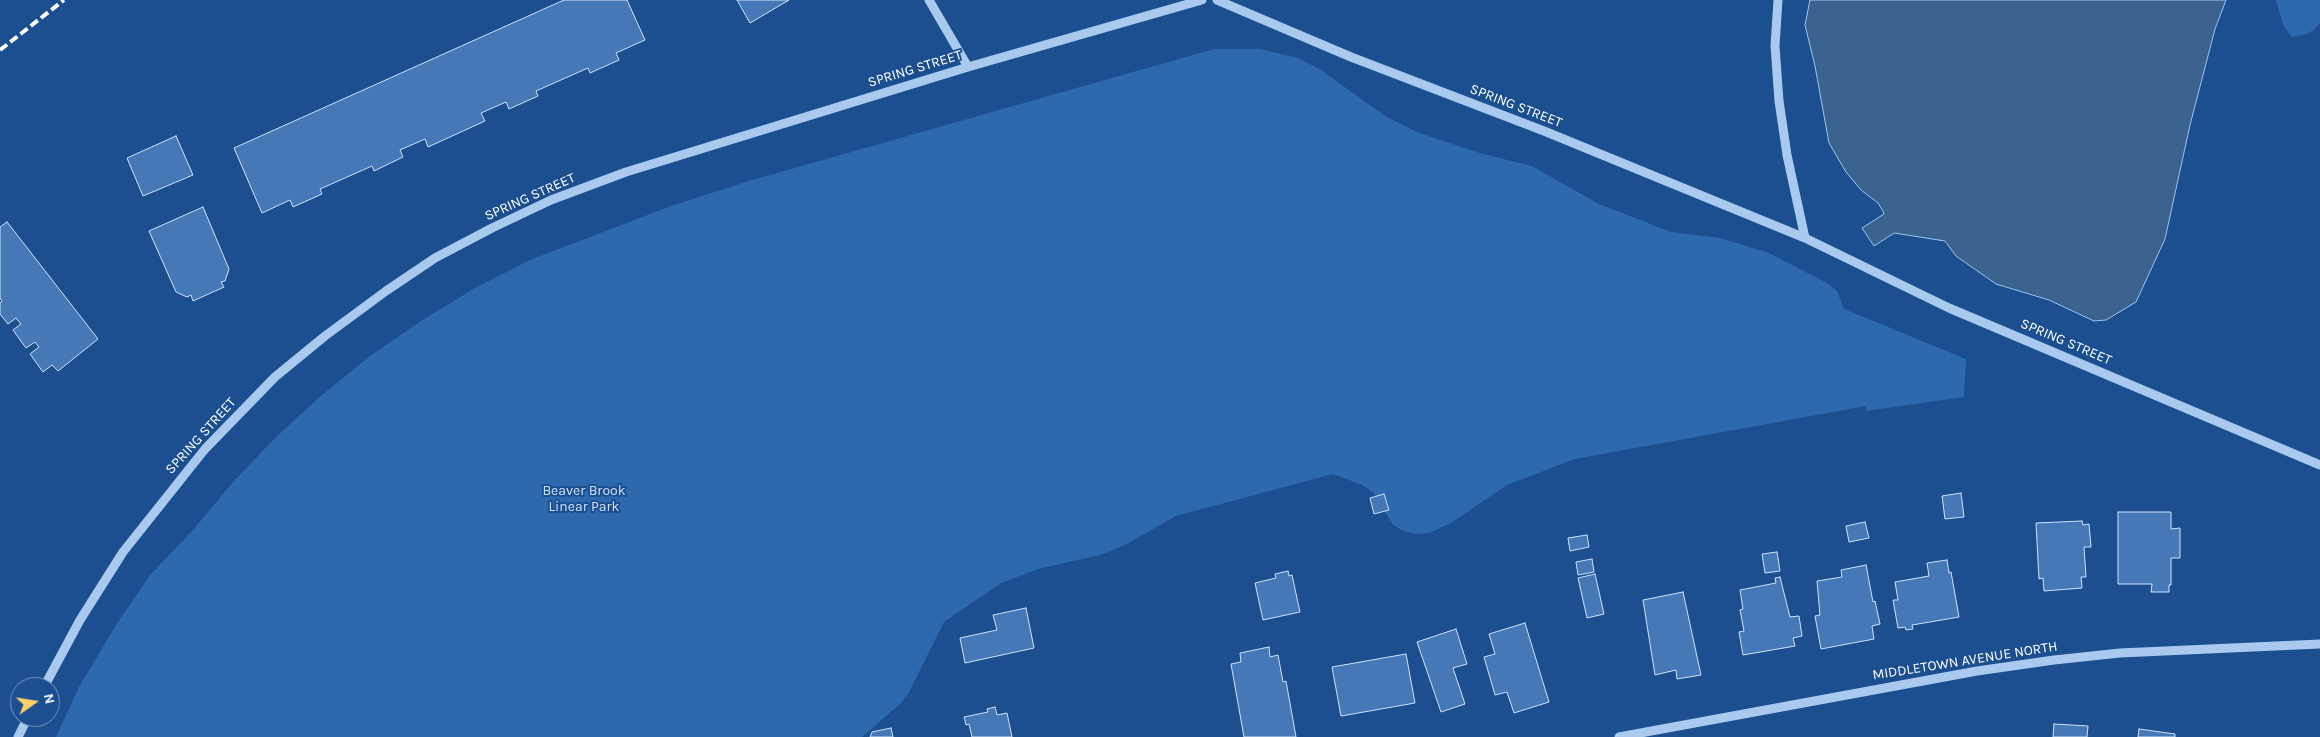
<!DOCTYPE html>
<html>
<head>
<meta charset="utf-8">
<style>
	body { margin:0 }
	#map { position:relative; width:2320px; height:737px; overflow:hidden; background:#1b4f8f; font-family:Karla,sans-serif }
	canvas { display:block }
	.north { position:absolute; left:10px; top:677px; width:50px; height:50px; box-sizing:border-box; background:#1b4f8f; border:1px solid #7695bc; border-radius:50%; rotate:77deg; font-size:14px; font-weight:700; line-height:20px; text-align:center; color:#fff }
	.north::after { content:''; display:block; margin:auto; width:18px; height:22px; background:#ffd166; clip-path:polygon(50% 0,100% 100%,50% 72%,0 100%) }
</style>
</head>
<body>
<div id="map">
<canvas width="2320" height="737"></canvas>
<div class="north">N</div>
</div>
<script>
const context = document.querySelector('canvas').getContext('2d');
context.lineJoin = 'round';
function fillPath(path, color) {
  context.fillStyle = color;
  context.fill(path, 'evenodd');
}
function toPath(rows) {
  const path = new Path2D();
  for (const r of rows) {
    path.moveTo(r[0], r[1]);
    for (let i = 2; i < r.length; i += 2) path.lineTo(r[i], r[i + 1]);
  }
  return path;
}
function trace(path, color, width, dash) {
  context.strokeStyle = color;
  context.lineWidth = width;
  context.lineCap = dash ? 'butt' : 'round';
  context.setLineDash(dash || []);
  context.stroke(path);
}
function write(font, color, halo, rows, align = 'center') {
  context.font = font + ' Karla,sans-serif';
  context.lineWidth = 4;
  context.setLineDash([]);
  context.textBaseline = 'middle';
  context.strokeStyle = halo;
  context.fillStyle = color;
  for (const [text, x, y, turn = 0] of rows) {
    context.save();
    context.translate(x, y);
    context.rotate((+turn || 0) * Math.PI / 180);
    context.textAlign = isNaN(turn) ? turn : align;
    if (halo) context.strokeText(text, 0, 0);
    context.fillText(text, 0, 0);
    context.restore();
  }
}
const green = toPath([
	[2276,0,2320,0,2320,23,2314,30,2304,35,2292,37,2284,27],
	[1214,49,1260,49,1298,58,1321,70,1385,116,1419,133,1483,154,1532,166,1599,204,1671,232,1720,238,1769,253,1827,283,1837,291,1844,309,1966,359,1964,397,1866,411,1866,406,1575,459,1507,485,1451,523,1429,533,1416,534,1404,531,1393,525,1373,492,1362,485,1333,474,1176,516,1123,546,1100,555,1038,569,1001,583,944,622,908,694,900,704,862,737,56,737,79,687,114,628,150,575,193,530,233,482,276,437,322,395,370,356,421,321,475,288,530,260,671,206,749,181]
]);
const water = toPath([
	[1810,0,2226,0,2215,29,2190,125,2165,239,2136,302,2106,320,2094,321,2049,300,1996,284,1956,256,1945,241,1894,233,1874,246,1862,228,1884,214,1883,211,1878,203,1861,190,1846,172,1829,143,1815,66,1805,25,1810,0]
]);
const building = toPath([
	[564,0,627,0,645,40,616,53,619,60,590,73,588,68,536,91,538,96,509,109,506,102,481,113,485,121,428,147,425,139,400,150,403,157,374,171,372,166,320,189,322,194,293,207,290,200,262,213,234,148,564,0],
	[737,0,789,0,750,23,737,0],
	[176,136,193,175,143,196,127,158,176,136],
	[203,207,229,269,225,281,221,282,224,287,193,301,191,295,187,297,176,292,149,231,203,207],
	[7,222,98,339,58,371,52,365,43,372,30,354,39,347,35,342,26,348,13,330,21,324,16,318,8,324,0,314,0,303,2,301,0,298,0,227,7,222],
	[1961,493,1964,517,1945,519,1942,496,1961,493],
	[1384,494,1389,510,1374,514,1370,498,1384,494],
	[2118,512,2171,512,2171,529,2180,528,2180,558,2171,558,2171,585,2169,585,2169,592,2151,592,2152,584,2118,584,2118,512],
	[2082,521,2083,525,2089,524,2091,547,2084,547,2086,577,2081,577,2082,588,2044,591,2043,578,2039,579,2036,523,2082,521],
	[1865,522,1869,538,1849,542,1846,526,1865,522],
	[1587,535,1589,547,1570,551,1568,538,1587,535],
	[1777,552,1780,571,1765,573,1762,554,1777,552],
	[1592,559,1594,572,1578,575,1576,562,1592,559],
	[1947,560,1949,573,1951,572,1959,617,1912,625,1913,629,1906,630,1905,627,1898,628,1893,600,1898,600,1895,582,1929,576,1927,563,1947,560],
	[1866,565,1873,602,1875,601,1880,624,1872,626,1874,639,1821,649,1815,616,1820,615,1817,581,1842,577,1841,570,1866,565],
	[1288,571,1289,576,1292,575,1300,612,1263,620,1255,583,1276,578,1275,574,1288,571],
	[1595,574,1604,614,1587,618,1578,578,1595,574],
	[1780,577,1790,617,1799,616,1802,636,1793,638,1795,646,1743,655,1739,632,1744,631,1740,610,1743,609,1740,590,1776,583,1775,578,1780,577],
	[1683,592,1701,675,1677,679,1676,670,1655,675,1643,600,1683,592],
	[1026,608,1034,648,965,663,960,638,997,630,993,615,1026,608],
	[1525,623,1549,702,1514,713,1507,692,1495,695,1484,657,1495,654,1489,634,1525,623],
	[1456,629,1467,664,1453,668,1465,704,1441,712,1417,642,1456,629],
	[1269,647,1270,657,1278,655,1283,682,1286,681,1296,737,1244,737,1231,664,1241,662,1240,653,1269,647],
	[1406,654,1415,703,1341,716,1332,667,1406,654],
	[995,707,997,715,1007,713,1012,737,972,737,969,724,966,725,964,717,988,712,987,709,995,707],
	[2054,724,2088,726,2087,737,2053,737,2054,724],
	[891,728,893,737,870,737,872,732,891,728],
	[2139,729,2175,734,2175,737,2138,737,2139,729]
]);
const minor = toPath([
	[929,0,968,67],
	[1217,0,1351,57,1544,131,1805,238,1949,308,2320,465],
	[1778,0,1775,46,1779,101,1787,155,1805,238],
	[44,687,80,620,123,552,205,449,275,377,325,336,386,291,435,258,492,228,551,200,626,172,968,67,1202,0],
	[18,737,28,717],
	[1619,737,1977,671,2054,660,2120,653,2320,644]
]);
const rail = toPath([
	[0,50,64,0]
]);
const streetNames = [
	["SPRING STREET",915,69,-17],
	["SPRING STREET",1516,106,21],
	["SPRING STREET",530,197,-24],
	["SPRING STREET",2066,342,23],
	["SPRING STREET",201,436,-48],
	["MIDDLETOWN AVENUE NORTH",1965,661,-9]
];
const parkNames = [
	["Beaver Brook",584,491],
	["Linear Park",584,507]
];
fillPath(green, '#2e69ad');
fillPath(water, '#3c6290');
trace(water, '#9cc4f0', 1);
fillPath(building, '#4478b7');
trace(building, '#cfe3fa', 1);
trace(minor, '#a9c9ee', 9);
trace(rail, '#fff', 4, [9, 4]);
write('14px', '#fff', '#1b4f8f', streetNames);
write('14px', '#cfe3fa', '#1b4f8f', parkNames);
</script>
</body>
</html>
